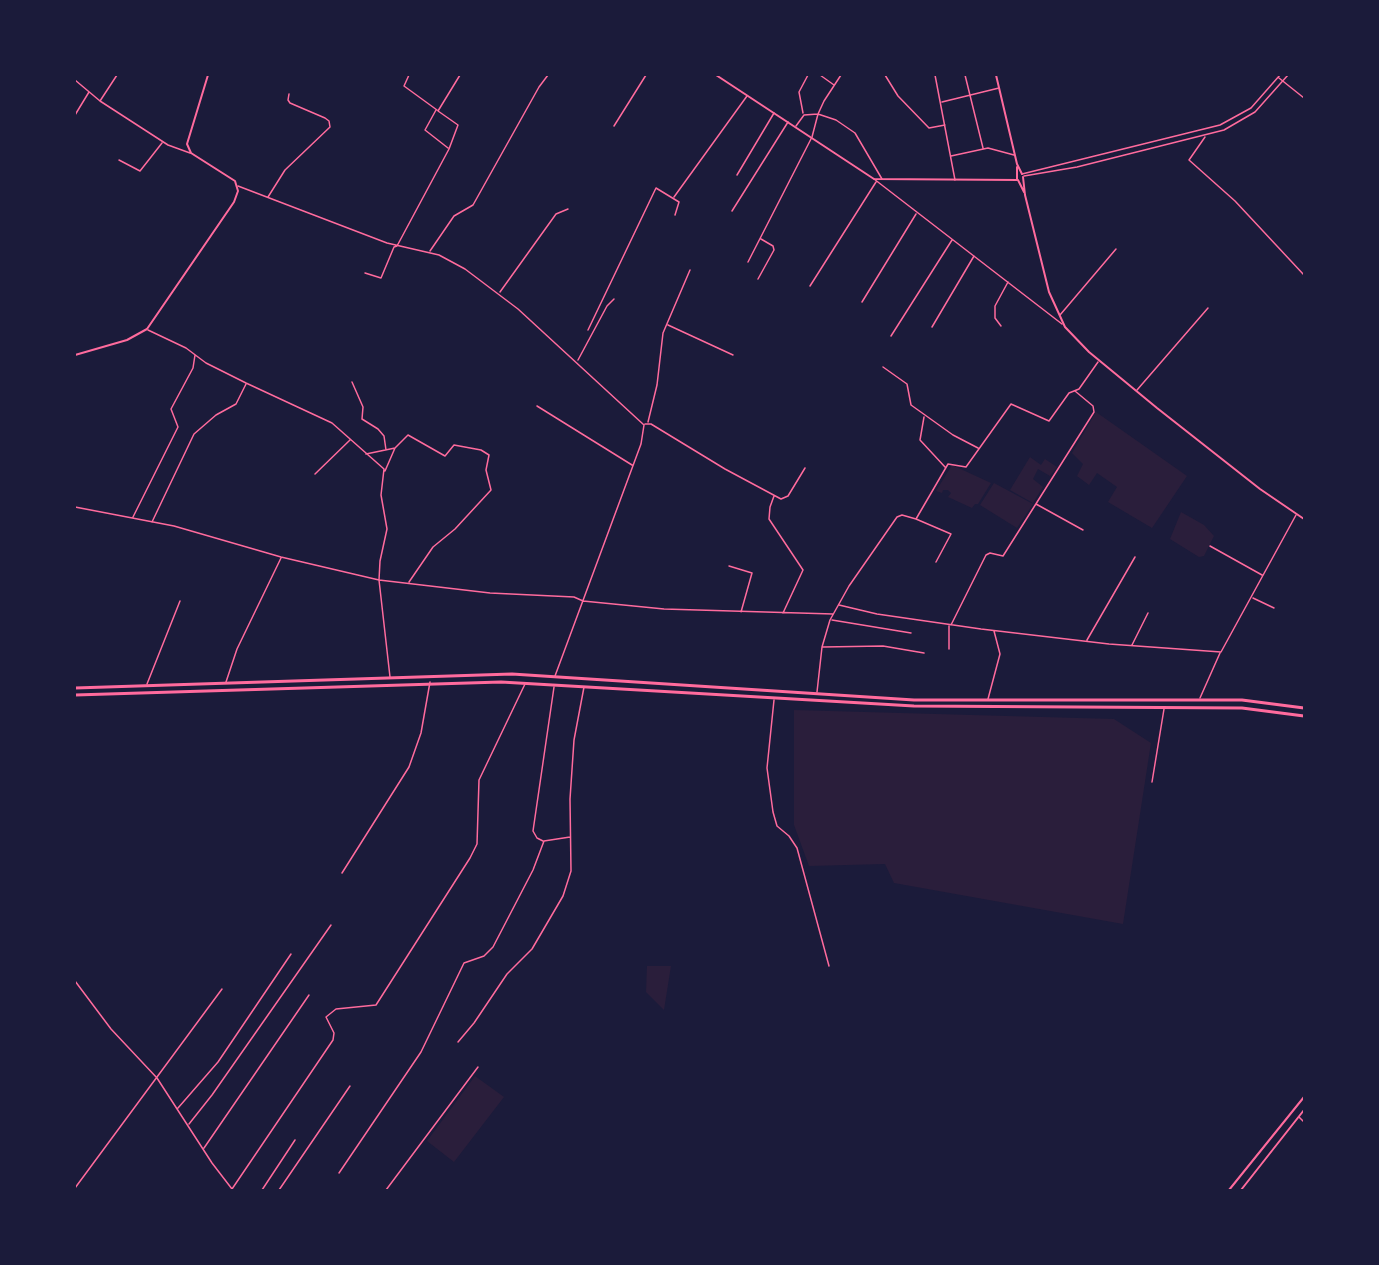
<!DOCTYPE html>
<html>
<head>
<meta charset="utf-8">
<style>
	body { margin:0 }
	#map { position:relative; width:1379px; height:1265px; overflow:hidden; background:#1b1b3a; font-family:"Asap Condensed",sans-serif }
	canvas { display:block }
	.frame { position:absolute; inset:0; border:76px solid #1b1b3a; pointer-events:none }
</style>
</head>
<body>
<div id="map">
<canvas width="1379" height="1265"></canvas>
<div class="frame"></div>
</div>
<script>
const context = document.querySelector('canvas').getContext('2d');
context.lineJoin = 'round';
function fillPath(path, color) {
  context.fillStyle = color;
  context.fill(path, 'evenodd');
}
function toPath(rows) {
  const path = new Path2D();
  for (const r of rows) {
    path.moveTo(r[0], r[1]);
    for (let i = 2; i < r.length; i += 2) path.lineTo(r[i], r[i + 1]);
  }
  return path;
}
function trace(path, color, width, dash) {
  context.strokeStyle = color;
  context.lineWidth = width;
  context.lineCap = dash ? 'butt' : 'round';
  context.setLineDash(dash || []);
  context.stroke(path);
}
const green = toPath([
	[1096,412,1187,476,1152,528,1108,502,1117,487,1097,473,1089,485,1077,476,1083,464,1072,453],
	[1030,457,1041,465,1045,459,1057,467,1050,476,1038,469,1033,479,1043,487,1033,503,1010,490],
	[952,465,991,483,978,504,975,504,972,508,948,497,951,493,948,490,943,490,942,493,936,491],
	[994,483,1033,504,1017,528,980,505],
	[1181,512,1204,525,1214,536,1204,556,1199,557,1170,539],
	[794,710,1114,719,1151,743,1123,924,894,883,885,864,809,866,794,825],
	[647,966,671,966,664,1010,646,992],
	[475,1076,504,1097,454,1162,427,1141]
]);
const minor = toPath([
	[409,75,404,86,437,110],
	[820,75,834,85],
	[885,75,898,96,929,128,945,125],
	[935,75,955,180],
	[965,75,983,148],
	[1279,78,1304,98],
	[75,80,100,101,168,145,190,153],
	[100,101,117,75],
	[942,102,999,88],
	[436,110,425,130,448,148],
	[803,113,799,92,808,75],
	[75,115,89,92],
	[614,126,646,75],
	[796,126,804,115,818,114,824,101,841,75],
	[1205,137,1189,160,1235,201,1304,275],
	[951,156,988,148,1014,155],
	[119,160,140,171,162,143],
	[1022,174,1220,125,1251,108,1280,75],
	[737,175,774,113],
	[1024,176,1077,167,1224,130,1255,112,1288,75],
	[874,179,1062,324],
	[238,186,387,243,439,255,465,269,518,309,644,425,641,444,555,676],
	[268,197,285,170,330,127,329,121,325,118,290,103,288,100,289,94],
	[674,197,747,96],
	[732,211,788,122],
	[430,251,454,216,473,205,539,87,548,75],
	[748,262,812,137,818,114,836,120,855,133,882,179],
	[365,273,381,278,394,247,397,246,449,149,458,125,438,111,460,75],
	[758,279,774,250,773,246,761,239],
	[810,286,876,182],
	[500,292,556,214,568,209],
	[862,302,916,214],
	[1060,315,1116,249],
	[668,325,733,355],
	[1001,326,995,318,995,306,1008,282],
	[932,327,974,256],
	[148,330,186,348,206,363,246,383,332,423,384,469,381,495,387,529,380,561,379,580,390,677],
	[588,330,656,188,679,202,675,215],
	[891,336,952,240],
	[578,360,607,306,614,299],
	[883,367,907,384,911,405,953,435,978,448],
	[352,382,363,407,362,419,378,429,384,436,386,450],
	[1137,390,1208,308],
	[537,406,632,465],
	[924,417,920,440,945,467],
	[648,422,657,385,663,333,690,270],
	[645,424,651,424,725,469,781,499,788,496,805,468],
	[366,454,395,448,408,435,445,456,454,445,481,450,489,455,486,470,491,490,455,529,433,547,409,582],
	[385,471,395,448],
	[315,474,350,440],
	[774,496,770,507,769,519,803,570,783,613],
	[1036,504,1083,530],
	[75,507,174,526,281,557,379,580,490,593,574,597,583,601,664,609,833,614],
	[133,517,178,427,171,409,193,368,195,355],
	[916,519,951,534,936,562],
	[152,522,194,434,216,415,236,404,246,384],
	[1210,546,1262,575],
	[729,566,752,573,741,612],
	[1253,598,1274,608],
	[839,605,877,614,981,629,1109,644,1221,652,1296,515],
	[832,620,911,633],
	[951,625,986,555,990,553,1003,556,1094,412,1093,406,1075,391],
	[949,626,949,649],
	[1087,640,1135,557],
	[1132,645,1148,613],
	[823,647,883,646,924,653],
	[226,682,237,649,281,558],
	[147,684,180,601],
	[817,692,822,647,830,620,849,586,897,517,902,515,916,519,948,464,966,467,1011,404,1049,421,1069,393,1079,389,1098,362],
	[1200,698,1220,653],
	[988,699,1000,654,994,631],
	[774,700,767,768,773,812,777,826,789,836,797,848,829,966],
	[1152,782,1164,709],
	[543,841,537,838,533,831,554,687],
	[342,873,409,767,421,733,430,682],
	[75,981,111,1029,157,1078,212,1163,232,1189],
	[458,1042,474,1023,507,974,532,949,563,896,571,871,570,799,574,740,584,687],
	[178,1108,218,1062,291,954],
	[1299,1117,1304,1122],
	[189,1124,212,1095,331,925],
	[204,1148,309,995],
	[339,1173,421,1052,464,963,484,956,493,947,533,870,544,841,570,837],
	[75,1188,222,989],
	[232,1189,333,1040,334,1033,326,1017,336,1009,376,1005,470,858,477,844,479,780,525,684],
	[262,1190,295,1140],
	[279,1190,350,1086],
	[386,1190,478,1067]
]);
const tertiary = toPath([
	[716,75,874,179,1018,180,1024,192],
	[996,75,1017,164,1022,174],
	[1023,177,1025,195,1049,292,1065,327,1089,352,1157,408,1260,489,1304,519],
	[1017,179,1017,167],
	[75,355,127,340,147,329,234,202,238,191,235,181,191,153,187,144,208,75],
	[1229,1190,1304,1097],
	[1241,1190,1304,1110]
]);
const trunk = toPath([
	[75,688,512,674,914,700,1242,700,1304,708],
	[75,695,501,682,914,706,1242,708,1304,716]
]);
fillPath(green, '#2a1e3b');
trace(minor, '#ff6b9d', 1.5);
trace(tertiary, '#ff6b9d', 2);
trace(trunk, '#ff6b9d', 3);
</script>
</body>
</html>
